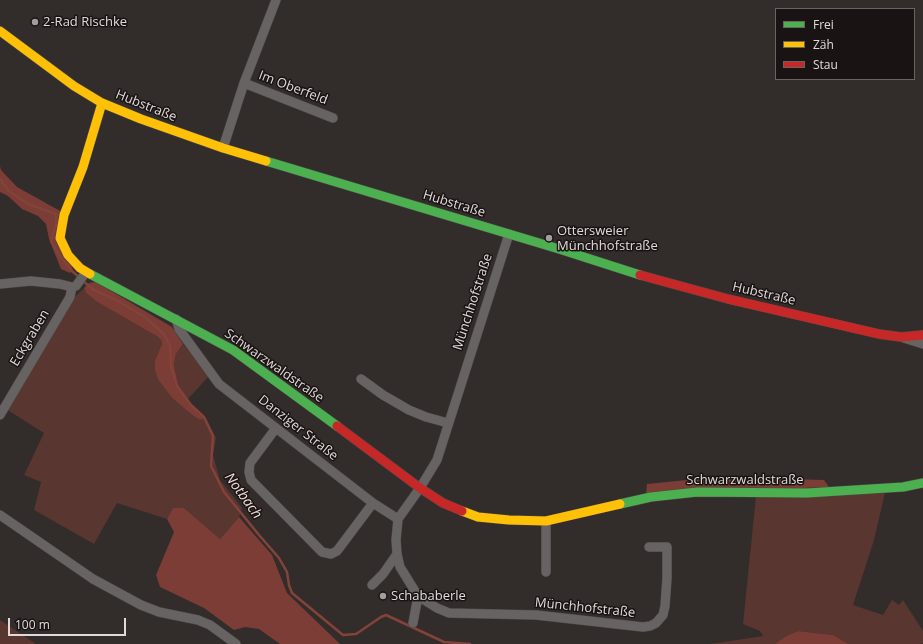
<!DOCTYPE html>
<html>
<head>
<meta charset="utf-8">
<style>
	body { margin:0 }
	#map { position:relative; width:923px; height:644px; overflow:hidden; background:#322c2b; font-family:"Open Sans",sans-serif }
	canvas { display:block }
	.legend { position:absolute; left:775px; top:8px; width:140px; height:72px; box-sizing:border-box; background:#191413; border:1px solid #696362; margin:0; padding:5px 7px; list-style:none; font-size:12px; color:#e1dad8 }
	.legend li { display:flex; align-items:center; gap:8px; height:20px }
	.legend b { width:20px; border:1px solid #696362 }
	.scale { position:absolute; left:8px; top:618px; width:118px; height:18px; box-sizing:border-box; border:2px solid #e1dad8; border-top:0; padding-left:5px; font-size:12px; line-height:14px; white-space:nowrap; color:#e1dad8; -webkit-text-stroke:3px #191413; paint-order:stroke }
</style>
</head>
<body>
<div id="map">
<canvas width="923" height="644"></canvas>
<ul class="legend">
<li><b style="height:5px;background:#4caf50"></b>Frei</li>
<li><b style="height:5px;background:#ffc107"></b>Zäh</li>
<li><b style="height:5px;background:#c62828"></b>Stau</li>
</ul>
<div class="scale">100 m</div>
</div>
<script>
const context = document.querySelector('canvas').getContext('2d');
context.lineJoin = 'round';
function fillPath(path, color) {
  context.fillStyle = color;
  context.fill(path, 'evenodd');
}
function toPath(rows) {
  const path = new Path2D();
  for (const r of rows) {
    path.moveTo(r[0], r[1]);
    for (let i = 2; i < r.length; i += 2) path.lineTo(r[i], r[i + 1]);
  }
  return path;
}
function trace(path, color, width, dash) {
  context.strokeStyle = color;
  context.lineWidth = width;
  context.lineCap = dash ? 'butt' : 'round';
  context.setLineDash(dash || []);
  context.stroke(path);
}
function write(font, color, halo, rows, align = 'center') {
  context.font = font + ' "Open Sans",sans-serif';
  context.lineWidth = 3;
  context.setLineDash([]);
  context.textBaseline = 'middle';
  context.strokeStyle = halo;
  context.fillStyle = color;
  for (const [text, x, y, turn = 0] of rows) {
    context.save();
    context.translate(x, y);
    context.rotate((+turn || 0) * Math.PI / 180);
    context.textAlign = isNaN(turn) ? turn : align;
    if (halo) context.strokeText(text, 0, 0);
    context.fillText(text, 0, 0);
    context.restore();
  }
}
const green = toPath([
	[84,288,86,293,97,302,158,337,161,340,162,344,155,360,173,399,192,415,200,420,206,418,216,438,213,455,220,480,242,508,239,517,220,539,184,508,173,508,167,519,117,503,94,544,34,510,41,482,24,475,44,433,6,409,75,297],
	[183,344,209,376,187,400,178,384,174,365,176,354],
	[885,493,874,540,853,605,883,615,892,600,899,605,903,600,923,631,923,643,920,644,849,644,833,635,798,631,786,636,775,644,710,644,763,636,760,631,743,624,756,496],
	[0,620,36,644,0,644]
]);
const forest = toPath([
	[0,166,1,170,17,187,62,212,57,233,73,270,70,273,61,269,49,239,46,224,38,216,22,209,8,196,0,192],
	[96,282,172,327,183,344,176,354,174,365,178,384,187,400,206,418,200,420,192,415,173,399,158,379,155,370,155,360,162,344,161,340,158,337,97,302,86,293,84,288,89,283],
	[752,478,824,480,829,487,646,494,647,484,697,479],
	[173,508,184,508,220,539,239,517,272,555,287,593,340,644,280,644,259,629,245,627,234,630,204,608,160,587,156,575,174,532,167,519],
	[798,631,833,635,849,644,775,644,786,636]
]);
const stream = toPath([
	[0,179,8,190,28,204,56,214,56,224,51,241,57,252,72,271,92,289,116,300,145,317,164,334,170,346,171,366,177,386,191,405,204,417,213,436,211,466,224,492,259,535,279,558,287,572,289,585,292,593,343,635,356,634,381,617,386,615,444,642,470,644]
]);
const street = toPath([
	[244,83,333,118],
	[223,148,244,83,276,0],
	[509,234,437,460,420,488,398,519,396,540,397,554,400,567,418,596,437,608,449,613,536,615,643,627,650,626,656,623,663,615,665,606,667,578,667,547,649,547],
	[0,284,31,281,60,284,72,287,76,286,86,272],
	[176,319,179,329,219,384,373,503,398,519],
	[904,338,923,344],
	[361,379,383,395,409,410,426,417,448,423],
	[0,415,70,297,72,287],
	[276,428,250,463,249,472,251,480,322,552,331,554,337,551,373,503],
	[0,515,93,579,141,605,159,612,198,620,210,625,236,644],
	[546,572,546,521],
	[372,585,383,574,397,554],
	[413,623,418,596]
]);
const fast = toPath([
	[266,161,559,249,640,275],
	[90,274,233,350,337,426],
	[620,504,651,497,697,492,807,493,903,487,923,483]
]);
const slow = toPath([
	[0,31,74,86,102,103,141,119,223,148,266,161],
	[90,274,80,268,68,255,60,238,64,215,83,167,102,103],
	[462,511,478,517,509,520,546,521,620,504]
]);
const jam = toPath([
	[640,275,728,299,879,334,901,337,923,335],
	[337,426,420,488,443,503,462,511]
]);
const markers = [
	[35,22,4,"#a49d9b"],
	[549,238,4,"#a49d9b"],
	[383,596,4,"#a49d9b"]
];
const poiNames = [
	["2-Rad Rischke",43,22],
	["Ottersweier",557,231],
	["Münchhofstraße",557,246],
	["Schababerle",391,596]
];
const streetNames = [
	["Im Oberfeld",293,88,21],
	["Hubstraße",146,106,22],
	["Hubstraße",454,204,17],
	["Hubstraße",764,294,13],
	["Münchhofstraße",473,302,-72],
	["Eckgraben",30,338,-59],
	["Schwarzwaldstraße",274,366,35],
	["Danziger Straße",298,428,38],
	["Schwarzwaldstraße",745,480],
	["Münchhofstraße",585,608,6]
];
const waterNames = [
	["Notbach",243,496,54]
];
fillPath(green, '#59362f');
fillPath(forest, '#7b3d35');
trace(stream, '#84433a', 2.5);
trace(street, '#4d4948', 10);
trace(fast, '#4d4948', 10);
trace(slow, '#4d4948', 10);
trace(jam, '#4d4948', 10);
trace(street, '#666362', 9);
trace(fast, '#4caf50', 9);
trace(slow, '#ffc107', 9);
trace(jam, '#c62828', 9);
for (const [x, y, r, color] of markers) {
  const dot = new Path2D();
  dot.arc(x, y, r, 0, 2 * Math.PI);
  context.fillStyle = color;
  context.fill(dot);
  trace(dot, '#191413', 1.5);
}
write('13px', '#e1dad8', '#191413', poiNames, 'left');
write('13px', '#e1dad8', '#191413', streetNames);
write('italic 14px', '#f2dcd8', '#191413', waterNames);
</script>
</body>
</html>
